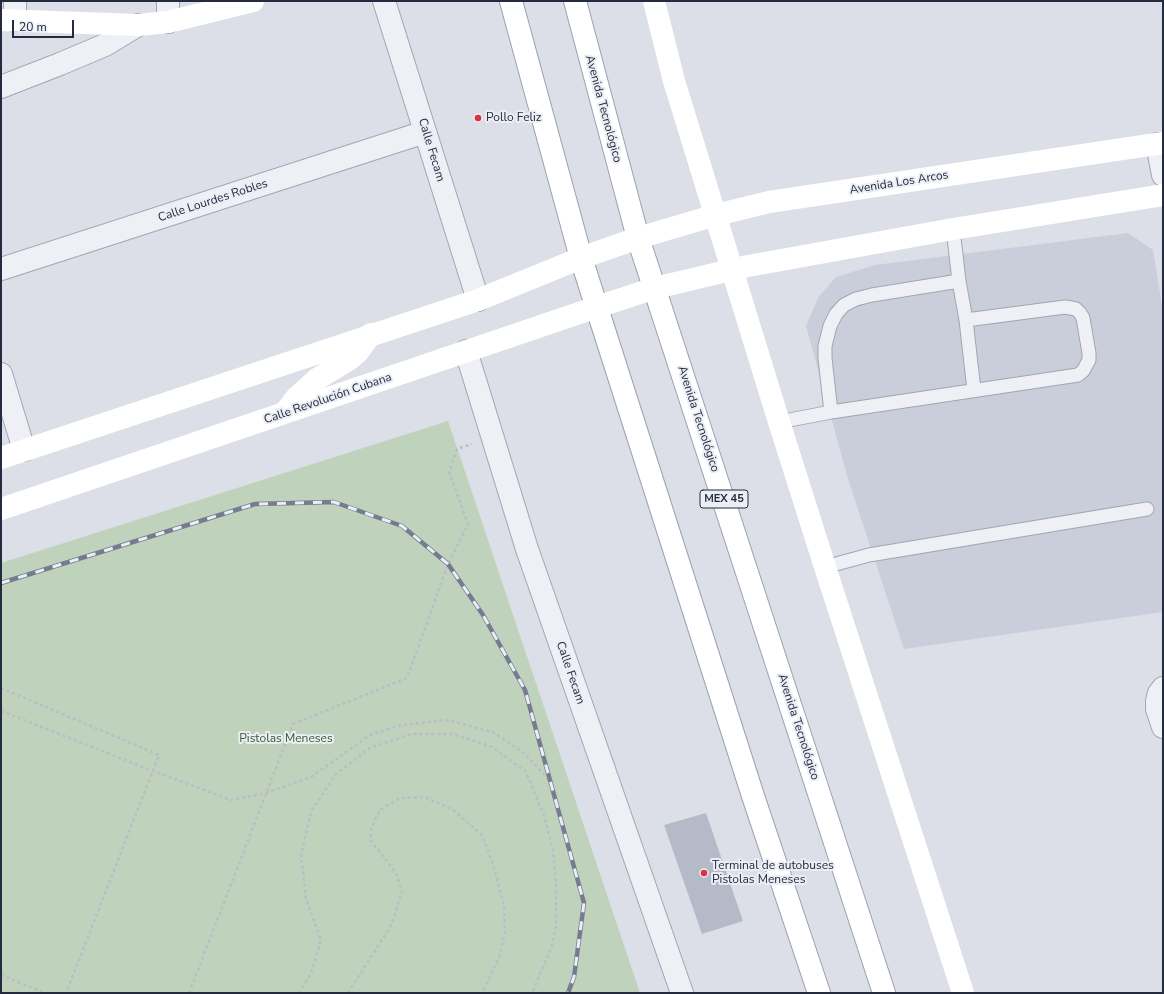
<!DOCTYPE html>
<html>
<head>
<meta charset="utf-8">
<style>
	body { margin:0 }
	#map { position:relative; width:1164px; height:994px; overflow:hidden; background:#dcdfe8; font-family:"Nunito Sans",sans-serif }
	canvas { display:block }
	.frame { position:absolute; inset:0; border:2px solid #242b3f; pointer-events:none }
	.scale { position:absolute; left:12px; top:20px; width:62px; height:18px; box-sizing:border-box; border:2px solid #242b3f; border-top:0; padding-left:5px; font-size:12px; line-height:14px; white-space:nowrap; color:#242b3f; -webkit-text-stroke:3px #ebeef5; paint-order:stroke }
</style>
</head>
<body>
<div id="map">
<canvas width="1164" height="994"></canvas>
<div class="frame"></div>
<div class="scale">20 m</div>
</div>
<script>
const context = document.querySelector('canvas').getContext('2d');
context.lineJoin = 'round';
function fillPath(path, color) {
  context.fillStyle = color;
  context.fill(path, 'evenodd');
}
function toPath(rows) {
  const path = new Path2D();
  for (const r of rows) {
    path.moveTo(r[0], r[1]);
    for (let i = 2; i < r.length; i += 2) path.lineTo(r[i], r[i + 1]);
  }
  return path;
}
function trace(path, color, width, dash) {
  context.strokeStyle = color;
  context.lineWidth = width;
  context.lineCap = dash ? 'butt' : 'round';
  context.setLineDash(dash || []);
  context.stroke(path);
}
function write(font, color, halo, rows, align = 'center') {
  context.font = font + ' "Nunito Sans",sans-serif';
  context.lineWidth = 4;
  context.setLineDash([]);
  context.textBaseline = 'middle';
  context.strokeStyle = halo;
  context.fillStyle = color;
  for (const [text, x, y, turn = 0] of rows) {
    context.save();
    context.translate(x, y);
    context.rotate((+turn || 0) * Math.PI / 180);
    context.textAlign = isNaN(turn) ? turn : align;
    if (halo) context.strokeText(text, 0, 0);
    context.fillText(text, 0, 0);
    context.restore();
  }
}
const built = toPath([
	[1128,233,1153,250,1163,312,1163,612,904,649,848,479,806,326,818,298,836,277,875,265]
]);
const green = toPath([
	[448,421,640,993,1,993,1,563]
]);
const building = toPath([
	[706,813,743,921,702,934,664,825]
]);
const path = toPath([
	[1,584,2,583],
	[1,688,159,755,66,993],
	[1,711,153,771,231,800,266,793,311,777,370,735,401,725,448,720,495,733,525,754,549,780],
	[1,975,45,993],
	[189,993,293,724,407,678,448,564,468,524,449,472,457,449,472,444],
	[299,993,311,974,321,940,306,899,301,855,311,812,335,775,370,748,411,734,453,734,492,747,526,772,543,813,553,850,556,886,556,926,551,948,532,993],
	[348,993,392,924,402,891,396,873,371,841,371,829,380,810,400,798,425,797,453,810,482,835,493,864,504,906,505,932,499,958,482,993]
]);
const lane = toPath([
	[966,320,974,390],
	[831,412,825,358,825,346,830,326,836,314,844,305,856,299,872,295,959,281],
	[779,422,831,412,1078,375,1083,371,1089,360,1089,353,1083,318,1080,313,1076,309,1065,307,966,320,959,281,953,229],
	[825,567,869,555,1147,509]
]);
const street = toPath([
	[15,1,15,20],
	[168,1,168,22],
	[384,1,478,300],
	[1,87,60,64,105,45,138,25],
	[1157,144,1163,175],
	[1,269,425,132],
	[466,351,527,549,682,993],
	[1,374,24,450],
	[1163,688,1159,693,1157,701,1157,709,1163,727]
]);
const secondary = toPath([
	[654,1,674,81,779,422,825,567,963,993],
	[1,20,138,25,168,22,253,1],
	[285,412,296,398,317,379,350,359,358,352,371,334],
	[1,458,478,300,581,258,638,238,716,215,769,202,1163,143],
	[1,509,597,307,655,288,748,266,953,229,1163,195]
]);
const primary = toPath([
	[511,1,581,258,753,796,819,993],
	[575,1,638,238,884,993]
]);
const rail = toPath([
	[1,583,255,504,334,502,402,526,448,564,483,615,525,690,584,903,574,977,568,993]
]);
const markers = [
	[478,118,4,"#da3339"],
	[704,873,4,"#da3339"]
];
const shields = [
	[724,499,48]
];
const shieldNames = [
	["MEX 45",724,499]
];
const streetNames = [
	["Avenida Tecnológico",603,109,75],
	["Calle Fecam",431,150,73],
	["Avenida Los Arcos",899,183,-9],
	["Calle Lourdes Robles",213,201,-18],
	["Calle Revolución Cubana",328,399,-19],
	["Avenida Tecnológico",698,419,72],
	["Calle Fecam",570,673,71],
	["Avenida Tecnológico",798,727,72]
];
const poiNames = [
	["Pollo Feliz",486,118],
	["Terminal de autobuses",712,866],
	["Pistolas Meneses",712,880]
];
const parkNames = [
	["Pistolas Meneses",286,739]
];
fillPath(built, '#c9ceda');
fillPath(green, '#bfd2bc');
fillPath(building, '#b5bac8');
trace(lane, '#a1a5b2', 15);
trace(street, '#a1a5b2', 24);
trace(primary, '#9aa1b4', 24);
trace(path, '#babdc6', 2.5, [3, 3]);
trace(lane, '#eff0f6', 13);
trace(street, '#eff0f6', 22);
trace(secondary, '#fff', 22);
trace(primary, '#fff', 22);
trace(rail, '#747c92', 4.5);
trace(rail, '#ebeef5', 3, [9]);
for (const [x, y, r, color] of markers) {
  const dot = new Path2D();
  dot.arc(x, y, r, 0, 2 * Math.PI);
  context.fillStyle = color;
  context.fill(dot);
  trace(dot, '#ebeef5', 1.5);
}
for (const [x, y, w] of shields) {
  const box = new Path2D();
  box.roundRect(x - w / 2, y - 9, w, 18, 3);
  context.fillStyle = '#ebeef5';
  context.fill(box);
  trace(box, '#242b3f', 1);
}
write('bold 11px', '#242b3f', null, shieldNames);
write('12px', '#242b3f', '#ebeef5', streetNames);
write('12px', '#242b3f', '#ebeef5', poiNames, 'left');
write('12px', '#335c30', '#ebeef5', parkNames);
</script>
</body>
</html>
